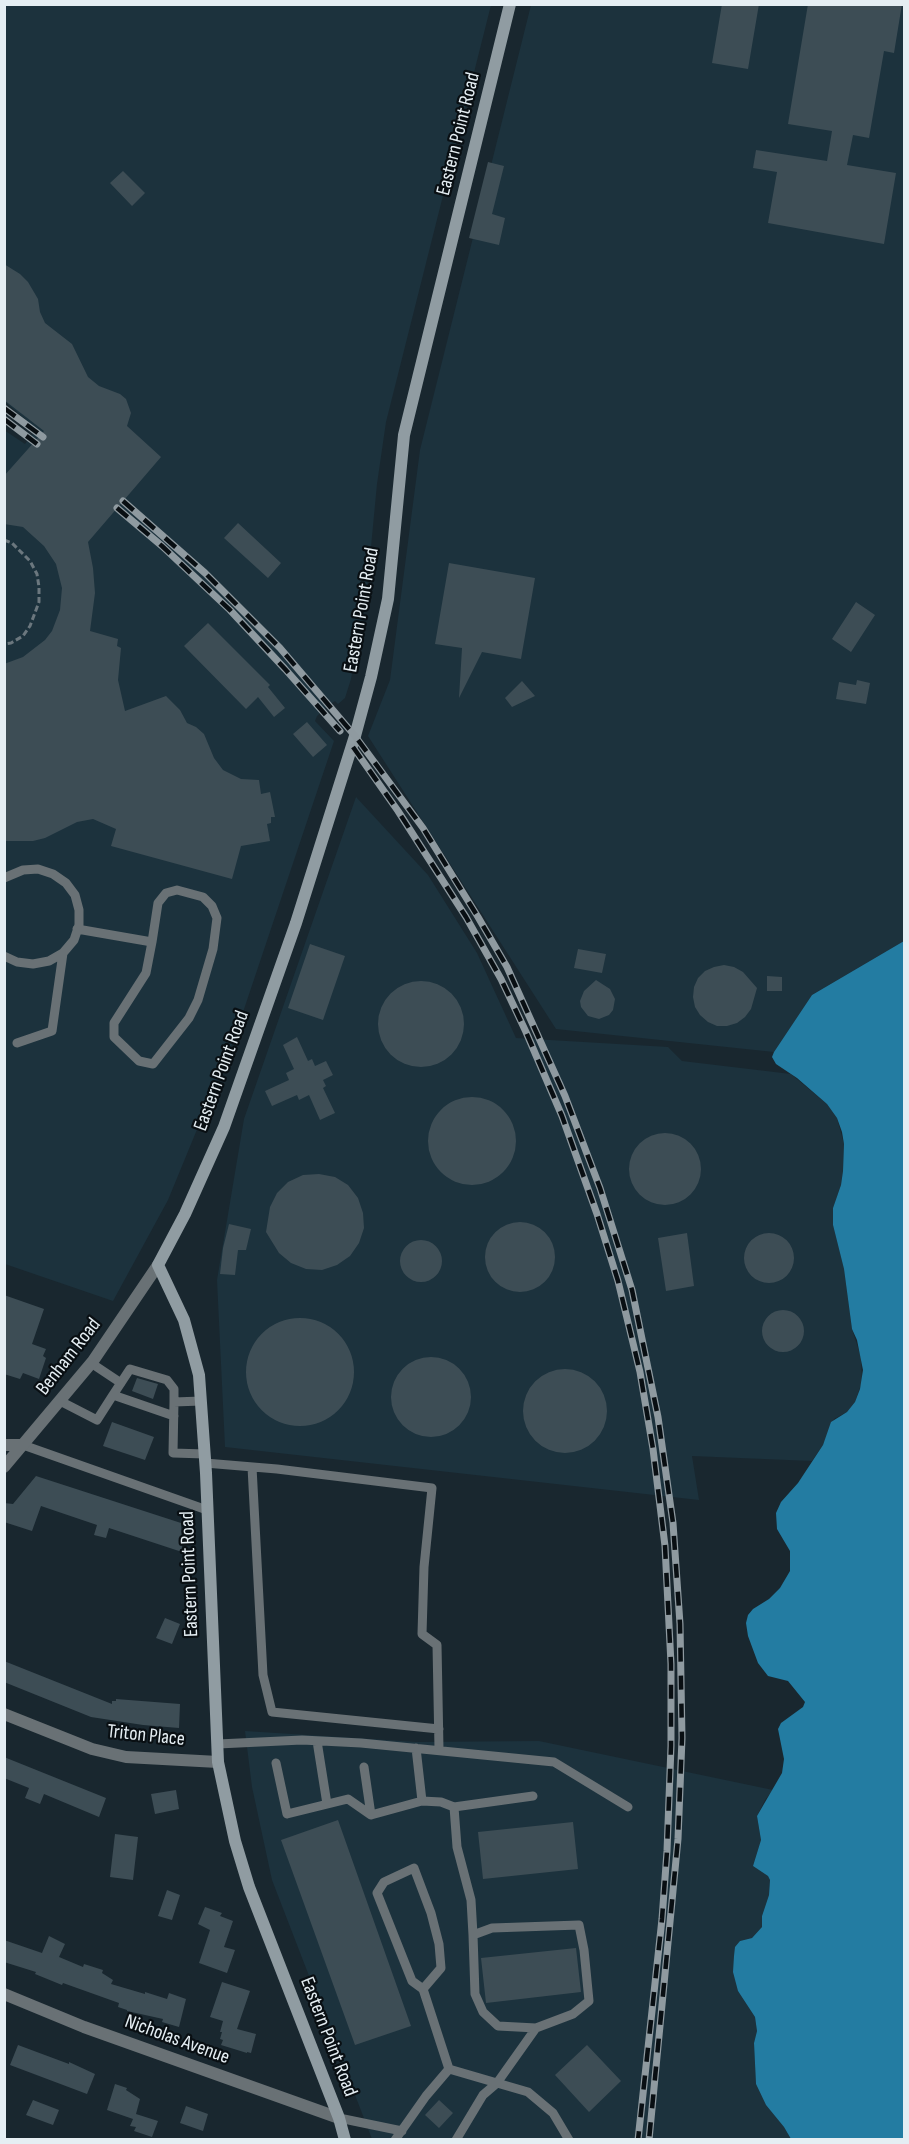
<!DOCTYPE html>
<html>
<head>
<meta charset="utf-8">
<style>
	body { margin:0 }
	#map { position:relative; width:909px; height:2144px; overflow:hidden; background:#19272f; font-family:"Sofia Sans Condensed",sans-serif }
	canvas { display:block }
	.frame { position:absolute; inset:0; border:6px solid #e5eef3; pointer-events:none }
</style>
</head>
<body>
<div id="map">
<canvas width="909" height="2144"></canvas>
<div class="frame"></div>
</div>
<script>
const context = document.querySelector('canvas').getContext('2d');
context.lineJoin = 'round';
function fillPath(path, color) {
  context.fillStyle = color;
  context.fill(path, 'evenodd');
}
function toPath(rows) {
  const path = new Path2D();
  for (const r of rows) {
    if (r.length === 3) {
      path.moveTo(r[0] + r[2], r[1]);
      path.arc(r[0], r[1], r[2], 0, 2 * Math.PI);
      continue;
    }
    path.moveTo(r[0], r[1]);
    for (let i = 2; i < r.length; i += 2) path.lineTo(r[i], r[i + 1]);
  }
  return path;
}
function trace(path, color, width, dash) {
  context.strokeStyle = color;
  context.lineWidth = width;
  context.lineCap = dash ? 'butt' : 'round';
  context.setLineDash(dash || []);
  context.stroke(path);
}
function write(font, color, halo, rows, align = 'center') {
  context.font = font + ' "Sofia Sans Condensed",sans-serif';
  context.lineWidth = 4.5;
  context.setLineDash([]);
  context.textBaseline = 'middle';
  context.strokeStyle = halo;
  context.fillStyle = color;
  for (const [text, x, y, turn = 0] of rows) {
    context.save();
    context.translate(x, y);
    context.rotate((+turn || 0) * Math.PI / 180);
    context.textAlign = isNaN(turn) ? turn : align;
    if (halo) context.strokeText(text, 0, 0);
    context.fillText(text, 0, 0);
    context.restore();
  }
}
const built = toPath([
	[5,5,491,5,386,422,377,484,367,589,351,679,345,698,338,704,335,701,329,705,317,716,315,721,334,741,233,1042,168,1200,113,1301,5,1264,4,430,25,444,37,429,5,402],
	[531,5,904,5,904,941,812,995,774,1052,556,1029,368,736,390,680,420,450],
	[356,797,428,875,477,953,516,1038,668,1047,682,1061,791,1074,827,1104,837,1118,844,1144,843,1170,841,1185,833,1208,833,1225,844,1269,852,1329,861,1357,862,1382,855,1402,847,1412,834,1419,823,1445,812,1461,692,1456,699,1500,225,1447,217,1280,244,1119],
	[245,1731,417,1742,539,1741,773,1790,765,1800,757,1816,761,1840,753,1866,768,1876,770,1880,769,1895,762,1916,762,1927,752,1938,740,1941,738,1991,755,2017,757,2031,754,2043,756,2084,766,2105,784,2127,791,2139,372,2139,272,1880,252,1787]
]);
const water = toPath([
	[904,941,904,2139,791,2139,784,2127,766,2105,756,2084,754,2043,757,2031,755,2017,738,1991,733,1972,734,1956,735,1947,740,1941,752,1938,762,1927,762,1916,769,1895,770,1880,768,1876,753,1866,761,1840,757,1816,782,1773,784,1759,778,1729,781,1723,803,1707,805,1702,788,1681,768,1676,758,1663,748,1636,746,1623,748,1615,753,1609,769,1599,780,1588,790,1571,790,1551,777,1529,776,1513,781,1502,798,1483,823,1445,831,1422,847,1412,855,1402,860,1389,863,1370,857,1340,852,1329,844,1269,833,1225,833,1208,841,1185,843,1171,844,1144,842,1132,837,1118,827,1104,797,1078,776,1064,772,1057,774,1052,812,995]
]);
const building = toPath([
	[722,4,759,4,748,69,712,63],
	[808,4,902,4,894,53,884,51,869,138,853,135,847,165,896,173,884,244,768,223,777,172,753,168,756,150,827,161,832,131,788,124],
	[488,162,504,166,492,214,505,218,499,245,469,238],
	[123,171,145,193,132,206,110,183],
	[4,264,20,274,28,282,38,299,40,312,45,323,72,344,88,377,99,386,120,394,126,399,131,413,127,426,161,457,88,542,93,568,95,593,90,631,118,639,117,646,121,648,118,680,125,711,166,696,180,710,187,723,196,727,204,734,214,758,223,770,241,779,259,780,261,794,270,792,275,817,271,817,271,823,267,824,270,841,241,846,232,879,111,846,116,829,93,819,77,822,45,838,33,841,4,841,4,664,23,657,45,640,52,631,60,610,62,588,56,564,44,546,23,527,4,524,4,476,44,431,4,400],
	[238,523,281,563,268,578,224,538],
	[449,563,535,578,521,659,482,652,459,698,462,648,435,644],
	[856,602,875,615,851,652,832,639],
	[208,623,270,685,268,687,285,708,274,717,258,697,246,709,184,646],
	[857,680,870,683,866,704,836,699,839,682,856,685],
	[522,681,535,696,512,707,505,698],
	[307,722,327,745,313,757,293,734],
	[310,944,345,956,323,1020,288,1008],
	[578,949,606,954,602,973,574,968],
	[724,965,734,967,743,972,757,988,751,1009,745,1017,737,1023,727,1026,717,1026,708,1022,700,1015,695,1007,693,997,694,987,698,978,705,971,714,967],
	[767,976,782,977,782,991,767,991],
	[596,980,610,989,615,999,613,1010,609,1015,599,1019,588,1016,581,1007,580,1001,584,991],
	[421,1024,43],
	[297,1037,308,1061,312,1059,315,1066,326,1061,333,1075,323,1080,326,1086,323,1088,335,1113,320,1120,309,1095,299,1100,297,1095,272,1106,265,1091,289,1080,286,1073,294,1069,283,1045],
	[472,1141,44],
	[665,1169,36],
	[319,1174,335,1177,348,1185,358,1198,363,1213,364,1228,359,1243,350,1256,337,1265,322,1270,306,1269,291,1263,279,1253,266,1232,270,1207,277,1193,288,1182,303,1175],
	[520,1257,35],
	[229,1224,251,1229,246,1250,238,1250,235,1275,220,1274,223,1248],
	[687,1233,694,1286,666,1291,658,1238],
	[769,1258,25],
	[421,1261,21],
	[4,1295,44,1309,32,1344,46,1349,43,1356,46,1358,39,1379,23,1373,20,1379,4,1374],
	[783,1331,21],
	[300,1372,54],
	[431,1397,40],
	[565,1411,42],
	[137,1378,158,1384,153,1399,132,1391],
	[112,1422,154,1437,145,1460,103,1446],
	[36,1476,181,1523,182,1552,109,1528,106,1538,94,1535,97,1525,41,1506,32,1531,4,1522,4,1503,13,1504],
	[165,1618,180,1624,172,1644,156,1638],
	[4,1661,112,1704,112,1701,116,1701,116,1699,180,1704,179,1728,143,1725,91,1717,4,1682],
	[4,1757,106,1798,99,1817,44,1794,40,1804,25,1798,29,1788,4,1778],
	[176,1790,179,1809,155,1814,151,1794],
	[338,1820,411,2026,355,2045,281,1840],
	[573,1822,578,1869,483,1879,478,1832],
	[115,1834,138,1837,133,1880,110,1877],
	[167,1890,180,1895,172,1920,158,1916],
	[205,1907,222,1913,220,1916,233,1921,224,1947,235,1950,227,1973,199,1963,210,1930,198,1924],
	[49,1936,65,1944,59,1957,83,1967,84,1964,103,1970,102,1973,113,1980,111,1984,145,1994,145,1992,167,1999,169,1993,186,1999,179,2027,162,2022,163,2019,127,2011,127,2010,118,2007,119,2003,63,1983,62,1985,35,1974,36,1972,4,1962,4,1940,42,1953],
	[576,1948,581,1992,486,2003,481,1958],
	[222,1982,250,1991,237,2029,256,2034,251,2053,247,2052,247,2053,221,2045,223,2040,220,2039,222,2032,220,2032,223,2021,210,2017],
	[18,2045,69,2064,69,2062,95,2074,87,2094,10,2065],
	[587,2045,621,2081,589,2112,555,2075],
	[115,2084,127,2088,126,2090,140,2099,136,2114,158,2121,152,2137,134,2131,136,2127,130,2126,133,2119,107,2110],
	[33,2100,59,2110,53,2125,26,2115],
	[439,2100,453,2113,439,2128,425,2115],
	[186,2106,208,2114,203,2131,180,2123]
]);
const path = toPath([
	[4,540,12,543,30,561,37,574,39,587,39,602,30,626,23,636,11,643,4,644]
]);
const lane = toPath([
	[4,878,23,870,38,869,53,874,66,883,75,895,79,910,79,925,74,940,63,953,49,961,33,964,17,962,4,956],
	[77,929,152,942,146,973,114,1023,114,1037,139,1061,153,1064,189,1018,198,1000,213,949,217,918,212,906,203,897,177,890,166,893,158,903,152,942],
	[17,1043,52,1031,63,953],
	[91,1363,121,1383],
	[113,1395,130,1369,167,1380,174,1389,174,1402],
	[60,1401,97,1420,113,1395,174,1416],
	[201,1401,174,1402,173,1453,205,1454],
	[23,1445,207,1510],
	[205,1463,277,1469,432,1488,424,1567,422,1634,437,1645,439,1749],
	[252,1467,263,1675,272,1712,439,1729],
	[317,1741,327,1804],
	[218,1744,302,1740,361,1743,554,1762,628,1807],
	[276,1763,287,1814,348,1799,371,1815,422,1801,416,1748],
	[364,1767,371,1815],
	[422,1801,441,1802,454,1807,533,1796],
	[454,1807,457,1847,471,1900,473,1935],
	[423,1989,412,1981,377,1893,384,1882,414,1868,431,1913,439,1944,441,1968,423,1989,449,2069],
	[339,2118,402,2131],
	[395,2140,426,2096,449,2069,497,2083,536,2028,498,2026,483,2012,475,1994,473,1935,492,1928,579,1925,584,1950,589,2001,573,2014,536,2028],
	[456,2140,483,2095,497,2083,528,2092,553,2113,569,2140]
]);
const street = toPath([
	[4,1445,23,1445],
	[4,1467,93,1361,158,1265],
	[4,1714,92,1749,126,1757,218,1762],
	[4,1994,84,2027,339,2118]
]);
const secondary = toPath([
	[345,2140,339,2118,249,1887,235,1841,218,1762,206,1473,199,1375,184,1320,158,1265,185,1214,224,1127,296,923,355,736,371,677,388,599,404,435,510,4]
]);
const rail = toPath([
	[4,408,43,437],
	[4,419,37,444],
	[123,501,205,573,280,648,355,736,423,828,478,917,507,967,565,1096,600,1188,632,1290,658,1417,673,1523,680,1624,682,1738,678,1839,649,2140],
	[117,508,162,546,230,610,285,669,340,731],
	[353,747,398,811,466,917,501,979,526,1032,562,1116,597,1214,618,1281,640,1372,653,1449,665,1546,671,1664,671,1746,667,1851,662,1919,638,2140]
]);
const streetNames = [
	["Eastern Point Road",459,134,-76],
	["Eastern Point Road",362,610,-80],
	["Eastern Point Road",222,1071,-70],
	["Benham Road",69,1357,-52],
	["Eastern Point Road",190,1574,-92],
	["Triton Place",146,1736,6],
	["Eastern Point Road",328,2037,69],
	["Nicholas Avenue",177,2040,20]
];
fillPath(built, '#1c323d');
fillPath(water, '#237ca2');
fillPath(building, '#3d4d55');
trace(path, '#6b777e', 3, [6, 3]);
trace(lane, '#697175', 9);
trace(street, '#697175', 12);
trace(secondary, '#909ca2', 12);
trace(rail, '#8f9aa0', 7);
trace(rail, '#090f13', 4.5, [14]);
write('20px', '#e5eef3', '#090f13', streetNames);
</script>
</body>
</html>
